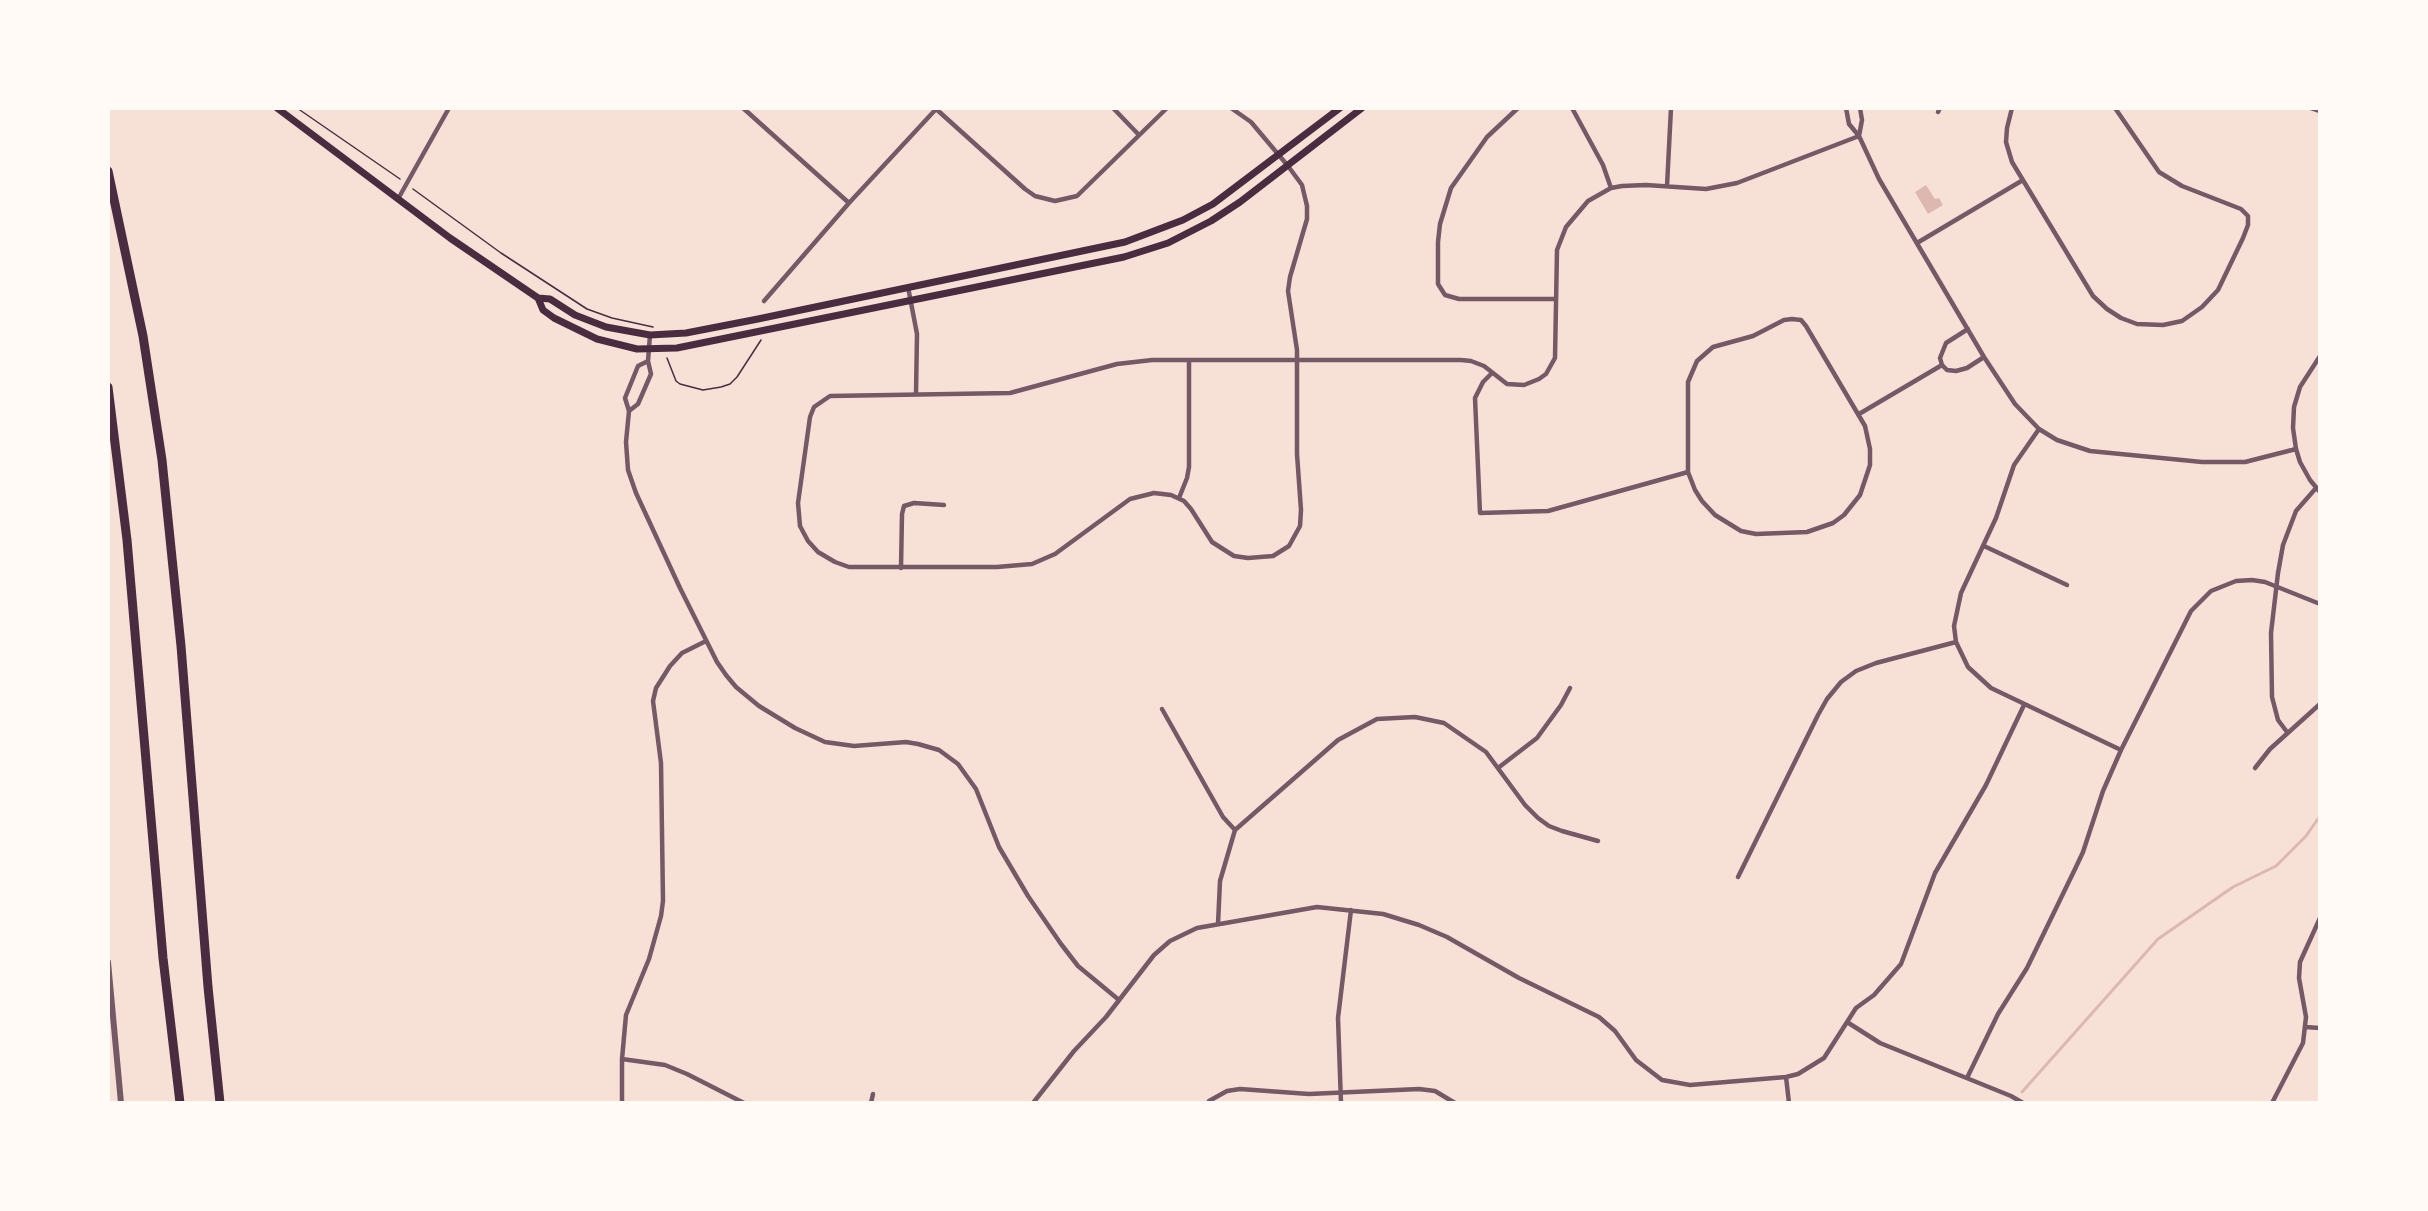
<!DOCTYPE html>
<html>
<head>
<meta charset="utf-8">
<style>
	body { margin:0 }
	#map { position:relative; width:2428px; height:1211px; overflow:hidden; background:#f7e1d7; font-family:"PT Serif",serif }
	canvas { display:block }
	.frame { position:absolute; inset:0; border:110px solid #fffaf5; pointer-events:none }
</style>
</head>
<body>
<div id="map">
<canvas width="2428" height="1211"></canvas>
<div class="frame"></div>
</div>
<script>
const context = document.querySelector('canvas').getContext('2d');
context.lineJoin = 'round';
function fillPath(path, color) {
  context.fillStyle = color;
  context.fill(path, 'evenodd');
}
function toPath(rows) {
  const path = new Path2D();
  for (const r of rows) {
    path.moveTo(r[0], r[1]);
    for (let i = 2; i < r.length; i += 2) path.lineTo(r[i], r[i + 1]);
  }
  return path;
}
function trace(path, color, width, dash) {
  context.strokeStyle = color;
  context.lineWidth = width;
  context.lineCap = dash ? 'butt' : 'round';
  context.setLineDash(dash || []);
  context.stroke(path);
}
const water = toPath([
	[1926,185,1935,199,1939,198,1943,205,1928,214,1915,192]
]);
const stream = toPath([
	[2022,1092,2158,939,2233,887,2276,866,2306,836,2320,816]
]);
const path = toPath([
	[297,108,400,179],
	[413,189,501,253,587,309,612,318,653,327],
	[667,358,676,381,680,384,703,390,721,387,730,384,737,377,761,340]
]);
const minor = toPath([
	[743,108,849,203],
	[935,108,1025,189,1035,196,1055,201,1077,196,1167,108],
	[1113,108,1139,135],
	[1231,108,1251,122,1288,166,1302,185,1307,206,1307,219,1290,277,1288,291,1297,350,1297,454,1301,510,1300,526,1289,546,1273,556,1248,558,1234,556,1212,542,1191,509,1184,501,1171,495,1154,493,1130,499,1055,554,1032,564,997,567,849,567,835,562,818,552,808,541,800,526,798,503,810,417,814,407,830,396,1010,393,1117,364,1152,360,1461,360,1471,361,1484,366,1507,384,1524,385,1539,379,1546,374,1555,358,1557,250,1566,227,1588,201,1611,188,1622,186,1646,185,1706,189,1737,183,1859,136],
	[1518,108,1487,137,1451,188,1440,224,1438,242,1438,284,1445,295,1459,299,1555,299],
	[1572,108,1603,165,1611,188],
	[1846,108,1849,124,1859,136,1879,179,1984,357,2015,404,2039,429,2057,440,2090,451,2202,462,2245,462,2296,449],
	[2012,108,2007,128,2006,142,2012,162,2093,296,2107,309,2121,318,2137,324,2163,325,2182,321,2202,307,2218,290,2243,238,2248,225,2248,216,2241,209,2182,186,2159,172,2115,108],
	[2311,108,2320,111],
	[1938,112,1940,108],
	[1859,136,1862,120,1860,108],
	[1667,186,1671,108],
	[398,199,449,108],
	[1917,243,2023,180],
	[908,287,917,334,916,394],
	[764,301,849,203,937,108],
	[1792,319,1801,320,1806,326,1865,426,1870,449,1870,465,1860,495,1844,515,1833,523,1807,532,1756,534,1741,531,1715,515,1702,501,1695,490,1688,472,1688,382,1697,361,1713,347,1753,336,1784,320,1792,319],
	[1968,329,1946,343,1940,358,1942,365,1947,370,1956,371,1967,368,1984,357],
	[2320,356,2300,387,2294,407,2293,428,2296,449,2300,462,2310,480,2320,492],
	[648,361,638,366,625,398,629,411,626,442,628,470,636,493,680,588,717,662,726,675,736,687,759,706,795,728,825,742,854,746,906,742,918,744,939,750,958,764,976,789,999,847,1028,896,1061,944,1078,966,1119,1000],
	[1492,373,1483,382,1475,398,1480,513,1548,511,1688,472],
	[629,411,638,404,651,374,648,361,650,335],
	[1859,414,1942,365],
	[2039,429,2014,465,1996,518,1961,593,1954,626,1956,642,1968,667,1991,688,2121,750],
	[1179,498,1187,478,1189,467,1189,361],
	[1984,546,2067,585],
	[901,568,902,514,904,506,914,503,944,505],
	[1162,709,1223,817,1235,830],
	[2287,732,2278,720,2272,697,2271,633,2278,573,2283,545,2296,511,2316,488],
	[1498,768,1537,738,1561,705,1570,688],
	[2255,768,2270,749,2320,704],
	[1738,877,1818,715,1827,699,1841,682,1856,671,1876,663,1956,642],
	[1218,924,1220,881,1235,830,1338,740,1377,719,1415,717,1444,723,1486,752,1525,805,1538,818,1549,826,1562,831,1598,841],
	[1847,1022,1880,1043,2011,1096,2023,1103],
	[2305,1027,2320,1028],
	[622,1059,665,1065,687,1074,744,1103],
	[1786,1077,1789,1103],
	[1967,1078,1998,1014,2027,968,2076,867,2083,852,2103,791,2121,750,2191,611,2211,591,2236,581,2252,580,2265,582,2320,604],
	[1209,1101,1227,1091,1240,1089,1309,1094,1419,1089,1435,1091,1455,1103],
	[622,1103,622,1059,626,1015,649,959,661,916,663,901,661,763,653,701,656,688,670,666,682,653,706,641],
	[871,1103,873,1094],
	[1033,1103,1074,1051,1106,1017,1154,955,1170,941,1197,928,1317,907,1383,914,1419,925,1447,937,1519,978,1599,1017,1615,1031,1636,1060,1662,1080,1690,1085,1786,1077,1798,1074,1824,1058,1856,1008,1874,995,1901,964,1935,873,1986,785,2024,705],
	[1341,1103,1338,1018,1351,910],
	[2272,1103,2303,1043,2306,1017,2299,978,2300,962,2320,918]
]);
const tertiary = toPath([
	[108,962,121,1103]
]);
const secondary = toPath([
	[277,108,450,238,538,298,550,299,575,315,606,327,650,335,686,333,758,319,1125,242,1183,220,1213,204,1340,108],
	[538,298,543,310,554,318,597,339,637,349,677,348,1124,257,1168,243,1211,221,1240,202,1362,108]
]);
const motorway = toPath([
	[108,171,143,336,162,460,181,646,208,987,220,1103],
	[108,387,127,540,163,958,180,1103]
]);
fillPath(water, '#dcb8b0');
trace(stream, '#dcb8b0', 3);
trace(path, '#4a2c40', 1.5);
trace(minor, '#755966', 4.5);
trace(tertiary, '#755966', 6);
trace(secondary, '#4a2c40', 7);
trace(motorway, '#4a2c40', 9);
</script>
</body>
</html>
